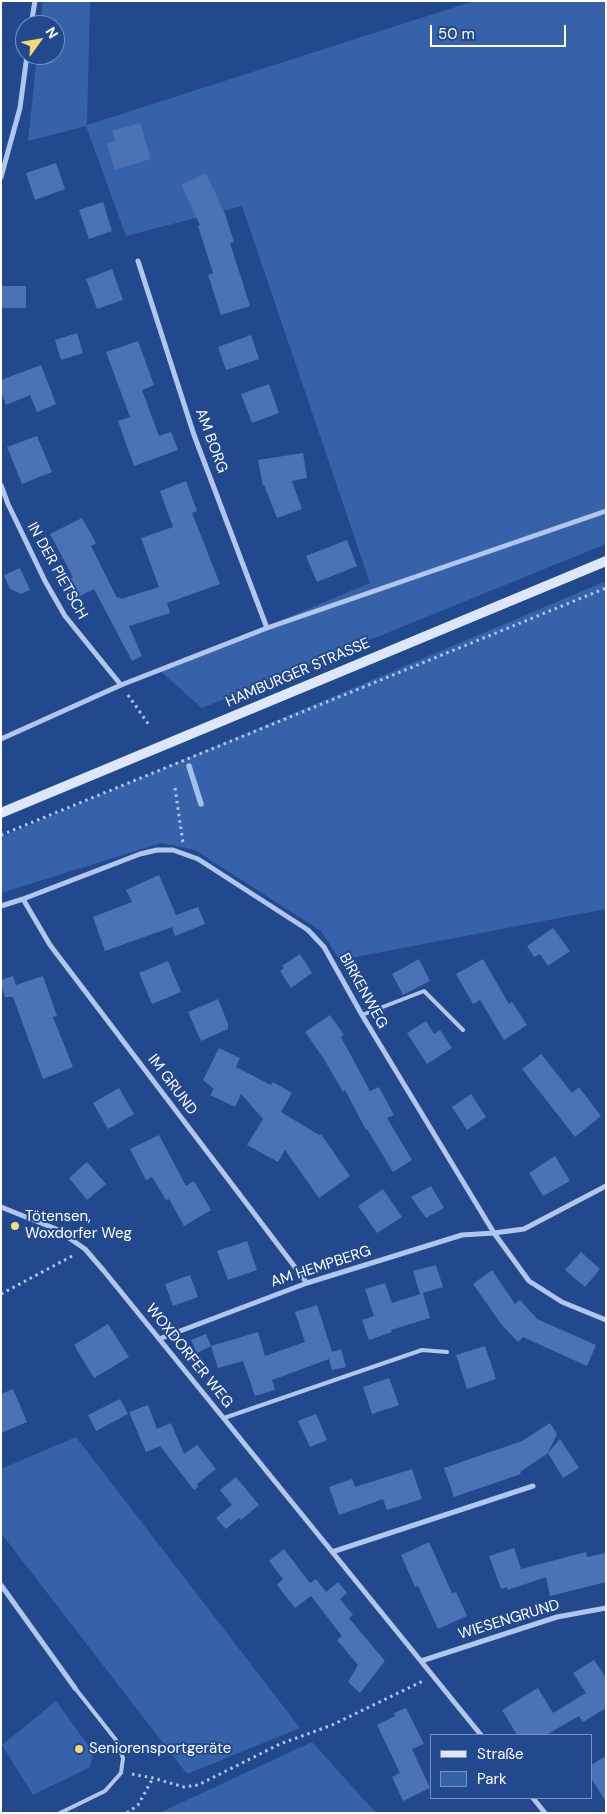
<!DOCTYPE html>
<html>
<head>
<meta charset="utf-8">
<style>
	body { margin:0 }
	#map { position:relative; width:607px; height:1814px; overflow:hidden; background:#22498d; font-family:"DM Sans",sans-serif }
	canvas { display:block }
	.frame { position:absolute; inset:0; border:2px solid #fff; pointer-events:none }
	.legend { position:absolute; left:430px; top:1734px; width:162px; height:65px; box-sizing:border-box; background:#22498d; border:1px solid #7a92bb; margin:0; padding:6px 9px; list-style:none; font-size:15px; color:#fff }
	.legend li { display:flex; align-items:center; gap:10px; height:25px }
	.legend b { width:25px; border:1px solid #7a92bb }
	.north { position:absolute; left:15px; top:15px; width:50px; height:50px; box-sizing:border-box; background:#22498d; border:1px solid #7a92bb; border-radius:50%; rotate:58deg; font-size:14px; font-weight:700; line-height:20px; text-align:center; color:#fff }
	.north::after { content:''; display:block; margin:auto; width:18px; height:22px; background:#f7da73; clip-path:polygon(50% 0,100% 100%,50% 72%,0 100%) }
	.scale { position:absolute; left:430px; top:25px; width:136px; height:22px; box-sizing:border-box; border:2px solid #fff; border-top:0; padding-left:6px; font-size:15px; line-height:18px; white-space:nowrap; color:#fff; -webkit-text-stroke:4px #22498d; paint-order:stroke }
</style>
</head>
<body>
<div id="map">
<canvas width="607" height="1814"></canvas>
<div class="frame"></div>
<ul class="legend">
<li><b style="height:6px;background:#dce7f9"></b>Straße</li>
<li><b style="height:14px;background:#3662aa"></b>Park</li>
</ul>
<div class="north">N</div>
<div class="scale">50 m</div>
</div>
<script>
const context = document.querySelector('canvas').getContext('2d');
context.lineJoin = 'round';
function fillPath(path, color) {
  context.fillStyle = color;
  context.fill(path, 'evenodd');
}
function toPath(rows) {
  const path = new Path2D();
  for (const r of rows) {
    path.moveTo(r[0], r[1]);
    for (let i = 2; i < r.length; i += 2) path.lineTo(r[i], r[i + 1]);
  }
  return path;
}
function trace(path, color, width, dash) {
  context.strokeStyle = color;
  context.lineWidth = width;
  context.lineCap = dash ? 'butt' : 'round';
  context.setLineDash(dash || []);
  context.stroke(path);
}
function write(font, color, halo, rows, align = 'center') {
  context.font = font + ' "DM Sans",sans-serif';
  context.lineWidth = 4;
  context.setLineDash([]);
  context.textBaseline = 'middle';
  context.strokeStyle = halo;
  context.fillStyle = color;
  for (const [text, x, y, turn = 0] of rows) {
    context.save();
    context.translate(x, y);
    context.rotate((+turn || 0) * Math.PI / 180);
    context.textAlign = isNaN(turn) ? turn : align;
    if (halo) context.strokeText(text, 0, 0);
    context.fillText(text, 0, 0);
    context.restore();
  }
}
const green = toPath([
	[43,1,90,1,87,125,474,1,606,1,606,544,202,708,160,671,370,583,242,206,126,236,86,126,28,141,37,55,55,55,55,25,40,25],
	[606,581,606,909,340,960,321,931,195,850,161,843,1,893,1,837],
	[76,1437,300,1728,187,1774,1,1533,1,1469],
	[56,1701,93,1752,90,1767,33,1795,2,1745],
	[312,1742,376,1813,159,1813]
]);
const stream = toPath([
	[189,766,201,804]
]);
const building = toPath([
	[140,123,151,159,115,170,107,144,115,141,112,131],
	[56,163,65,189,35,200,26,173],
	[206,173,225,214,234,242,230,243,250,306,221,315,208,275,213,273,198,226,200,225,181,185],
	[103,202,112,231,89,239,79,210],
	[112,269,123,300,97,309,86,279],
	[1,286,26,286,26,308,1,308],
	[77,333,83,353,61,360,55,340],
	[251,335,259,359,226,370,218,347],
	[138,341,154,385,142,390,159,436,171,432,178,450,134,466,118,421,130,417,106,352],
	[41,365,56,404,37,412,30,395,6,405,1,392,1,380],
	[269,384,279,413,252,423,241,394],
	[37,436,52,472,22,484,7,447],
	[303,453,307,478,292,481,302,509,277,518,264,485,263,486,258,460],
	[186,481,197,511,192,513,220,584,167,603,170,613,129,626,142,656,132,661,94,589,72,600,63,582,73,577,50,534,82,518,96,543,91,546,117,598,120,597,121,599,159,587,141,538,173,527,160,491],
	[347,540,357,566,317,582,306,556],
	[20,568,30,590,21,594,10,589,4,575],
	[159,875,176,915,198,907,205,924,175,936,172,927,105,951,93,917,132,902,126,890],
	[553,928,570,951,548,966,540,954,534,957,527,946],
	[300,954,312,973,291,988,280,971,284,968,282,966],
	[419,959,430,981,403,995,392,974],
	[483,959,509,1004,512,1002,527,1025,504,1040,480,1000,473,1004,456,974],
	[168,961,181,992,152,1004,139,973],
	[13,976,16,985,43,976,57,1016,53,1017,73,1067,43,1079,13,997,5,997,1,985,1,980],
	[218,999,228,1024,228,1029,201,1041,188,1012],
	[330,1015,344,1035,341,1037,370,1091,379,1087,394,1115,387,1118,412,1160,393,1172,367,1129,366,1130,345,1090,343,1092,324,1059,305,1032],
	[426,1021,434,1034,440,1030,452,1048,427,1064,407,1033],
	[219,1048,240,1058,236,1067,271,1085,273,1082,292,1093,281,1112,319,1135,321,1134,350,1176,319,1198,285,1150,278,1162,247,1145,263,1119,241,1094,235,1107,210,1095,214,1089,203,1080],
	[541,1054,572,1093,579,1087,601,1116,575,1137,522,1069],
	[119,1088,134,1114,108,1129,93,1103],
	[471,1094,486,1117,467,1130,452,1107],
	[159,1135,186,1186,194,1181,211,1210,184,1226,169,1199,166,1200,152,1177,146,1180,130,1149],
	[555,1156,570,1181,543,1196,529,1173],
	[87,1162,106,1184,87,1200,69,1178],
	[431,1186,444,1208,426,1218,411,1197],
	[383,1189,402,1217,377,1233,358,1206],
	[247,1241,257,1270,228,1280,217,1251],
	[581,1252,600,1269,585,1287,565,1270],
	[436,1265,443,1287,423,1293,430,1318,391,1330,392,1332,369,1340,362,1320,374,1316,365,1289,385,1283,392,1303,420,1294,413,1271],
	[492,1270,515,1304,520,1300,537,1319,596,1345,587,1366,523,1337,518,1342,501,1324,473,1284],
	[190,1275,198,1297,173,1306,165,1284],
	[317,1305,332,1352,341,1349,346,1367,332,1370,329,1359,272,1380,275,1390,255,1396,243,1361,218,1368,211,1346,258,1332,265,1356,305,1342,295,1312],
	[108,1324,129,1357,94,1378,74,1345],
	[206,1334,211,1346,197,1353,191,1340],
	[485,1346,496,1379,467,1389,456,1355],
	[389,1378,399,1405,372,1414,363,1387],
	[13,1389,27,1422,1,1433,1,1394],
	[120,1399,128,1414,96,1431,88,1415],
	[148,1405,157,1429,171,1423,184,1454,197,1445,216,1469,197,1484,198,1487,194,1490,160,1446,146,1452,129,1412],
	[316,1414,327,1440,310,1447,298,1421],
	[550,1423,557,1434,548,1453,520,1472,521,1474,454,1497,444,1468,522,1441],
	[560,1439,579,1468,563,1478,548,1453],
	[412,1469,422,1499,387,1510,383,1499,339,1515,329,1487,352,1479,355,1487],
	[236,1477,259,1505,241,1520,239,1518,226,1529,216,1518,232,1505,220,1490],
	[429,1542,452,1593,456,1592,467,1616,438,1629,418,1586,415,1587,401,1555],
	[514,1548,521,1569,586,1552,587,1557,606,1553,606,1582,550,1596,546,1577,508,1590,507,1587,501,1589,489,1556],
	[284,1549,310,1583,316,1579,326,1592,338,1582,347,1593,340,1599,353,1615,349,1618,385,1661,360,1693,348,1682,358,1665,337,1640,342,1636,311,1596,295,1608,277,1585,283,1579,269,1561],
	[594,1660,606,1678,606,1708,583,1722,579,1716,546,1735,517,1735,502,1710,538,1688,553,1713,586,1693,573,1673],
	[406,1708,424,1744,412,1749,430,1788,403,1801,392,1777,400,1773,377,1725,395,1716,394,1713],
	[606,1756,606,1802,591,1778,591,1765]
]);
const path = toPath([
	[128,695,149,725],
	[175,788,183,843],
	[1,835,606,588],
	[1,1294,74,1255],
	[132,1774,153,1778,184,1787,198,1785,280,1744,332,1725,423,1681],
	[127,1813,138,1805,153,1778]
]);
const service = toPath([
	[362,1015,424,991,463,1030],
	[224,1418,422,1350,447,1352],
	[60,1813,105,1791,121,1773,123,1758,116,1740,75,1688]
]);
const minor = toPath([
	[31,25,35,1],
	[1,177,20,108,27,55],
	[138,261,194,435,267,628],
	[1,485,8,504,45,581,65,616,121,685],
	[1,739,121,685,267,628,606,511],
	[23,899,50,945,307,1283],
	[1,906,23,899,140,854,157,850,173,850,198,859,308,930,324,947,362,1015,494,1233,529,1281,562,1302,606,1320],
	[1,1207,56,1229,85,1249,104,1271,481,1735],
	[159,1339,307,1283,462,1235,494,1233,524,1229,606,1186],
	[332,1552,533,1486],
	[1,1585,75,1688],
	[421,1661,557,1617,606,1608],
	[533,1798,545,1813]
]);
const secondary = toPath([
	[1,813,606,561]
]);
const markers = [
	[15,1226,5,"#f7da73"],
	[79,1749,5,"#f7da73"]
];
const streetNames = [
	["AM BORG",211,441,70],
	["IN DER PIETSCH",57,571,61],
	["HAMBURGER STRASSE",298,673,-23],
	["BIRKENWEG",363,991,61],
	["IM GRUND",172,1085,53],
	["AM HEMPBERG",321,1267,-18],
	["WOXDORFER WEG",189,1356,51],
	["WIESENGRUND",509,1620,-17]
];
const poiNames = [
	["Tötensen,",25,1217],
	["Woxdorfer Weg",25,1234],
	["Seniorensportgeräte",89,1749]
];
fillPath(green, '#3662aa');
trace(stream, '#a4c1ec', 5.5);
fillPath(building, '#4b72b4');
trace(path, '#b0c7eb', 3, [2.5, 4]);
trace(service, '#b0c7eb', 4);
trace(minor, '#b0c7eb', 5);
trace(secondary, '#dce7f9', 10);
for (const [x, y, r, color] of markers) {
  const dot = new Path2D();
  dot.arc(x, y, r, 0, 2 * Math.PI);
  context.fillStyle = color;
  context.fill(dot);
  trace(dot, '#22498d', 2);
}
write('15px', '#fff', '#22498d', streetNames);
write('15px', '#fff', '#22498d', poiNames, 'left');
</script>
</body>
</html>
